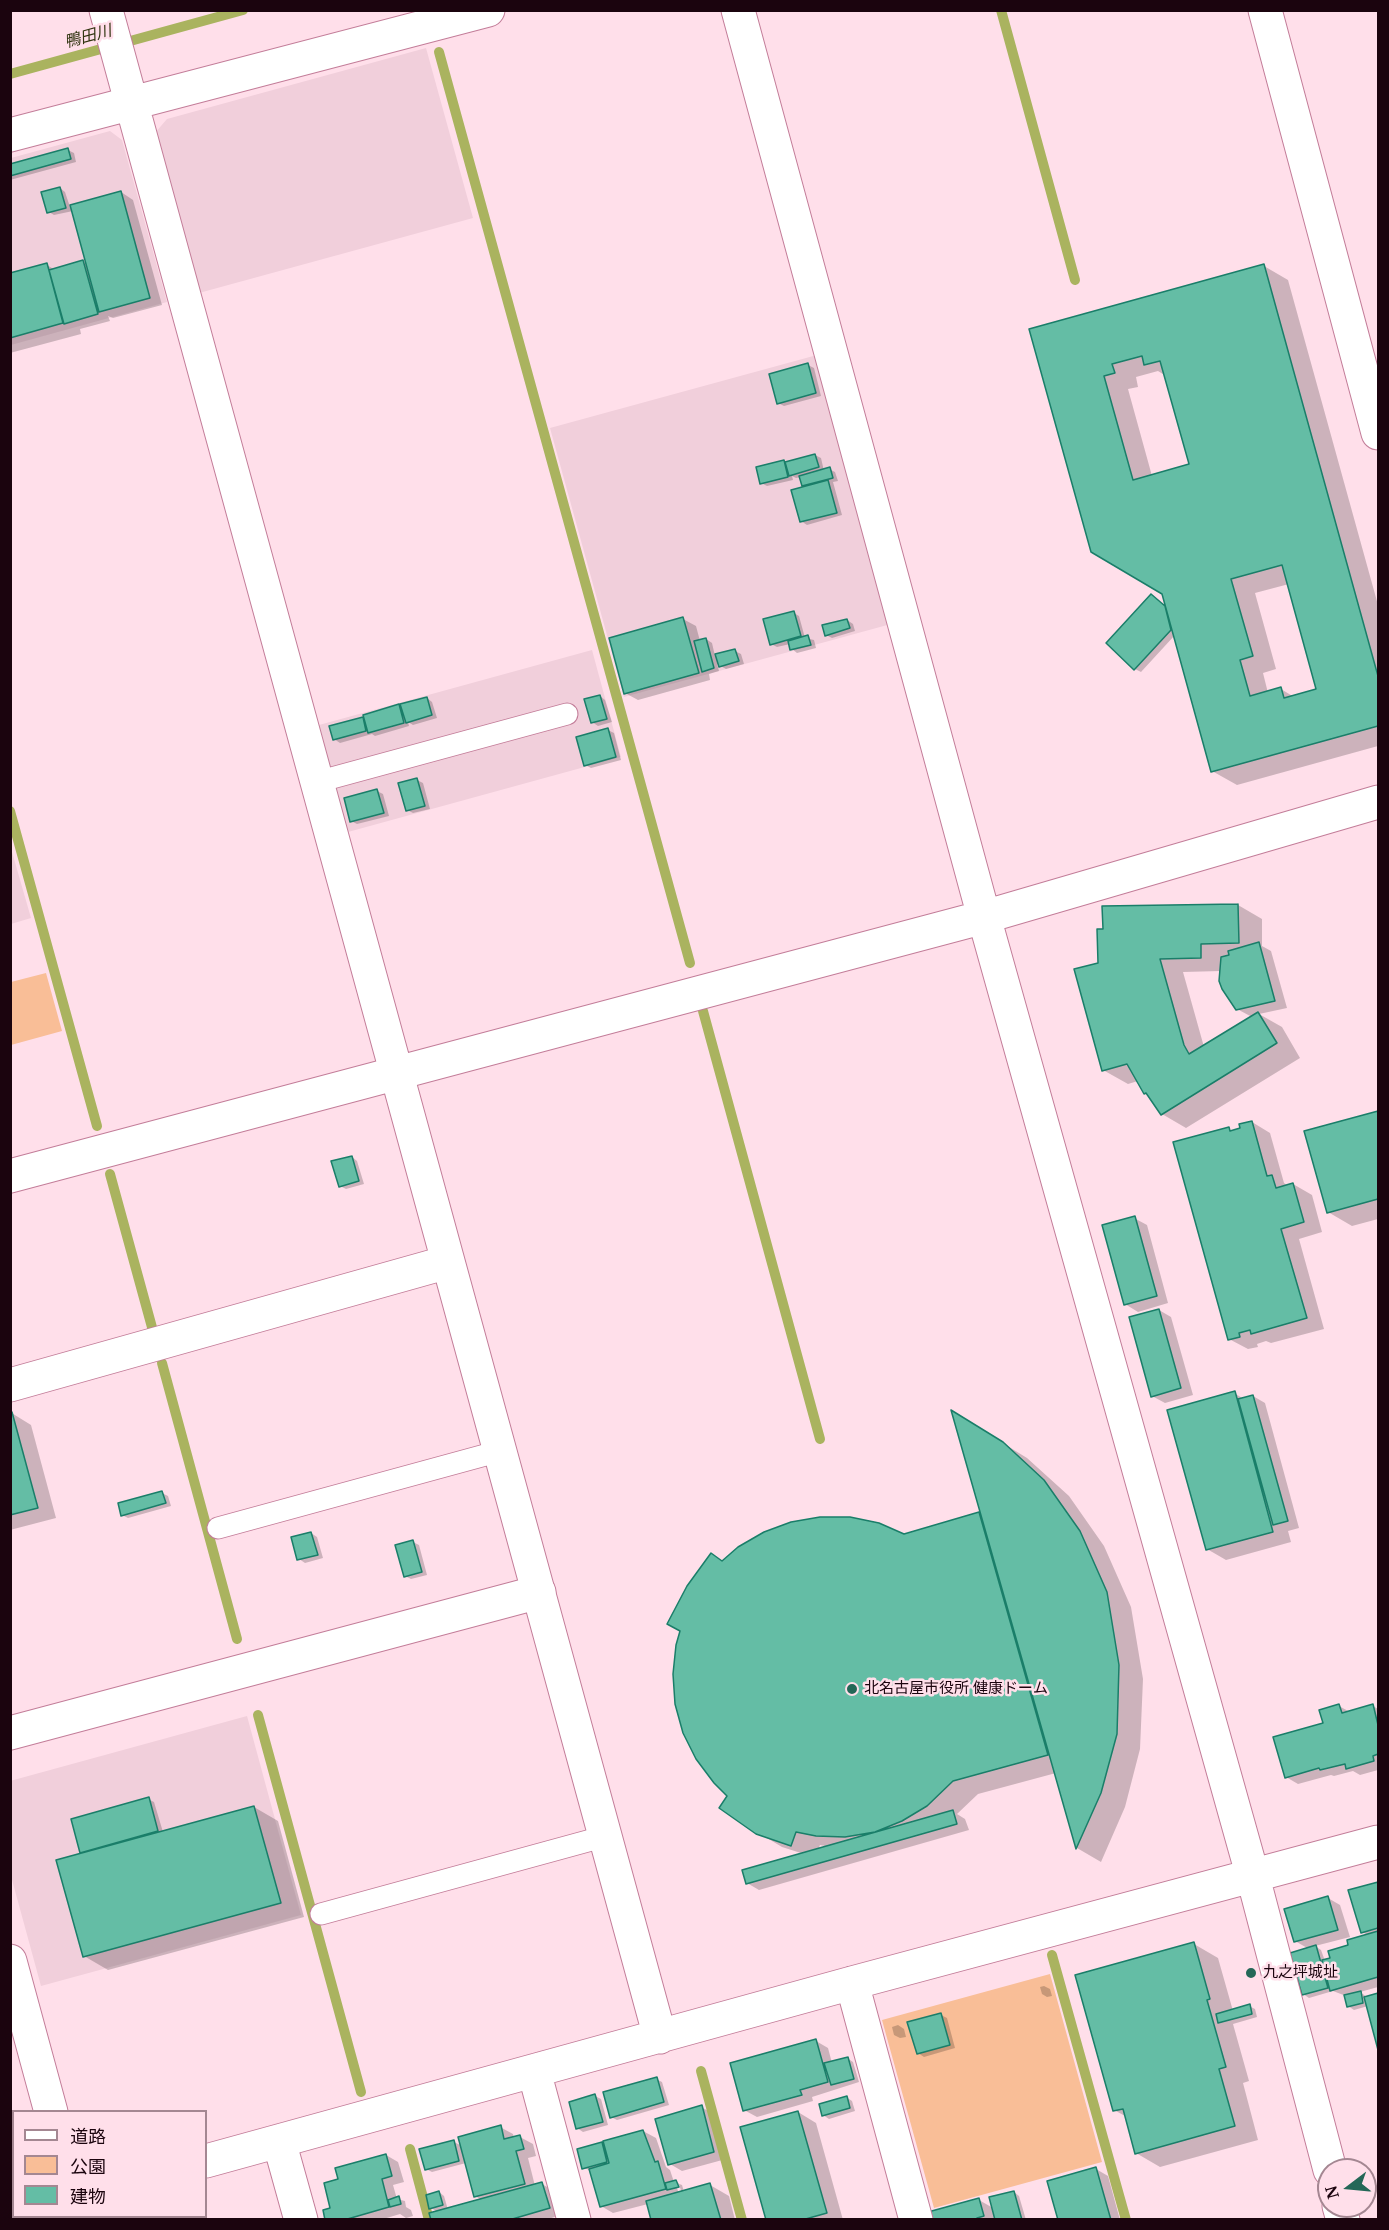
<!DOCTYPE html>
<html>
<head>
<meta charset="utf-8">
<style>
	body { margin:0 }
	#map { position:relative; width:1389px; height:2230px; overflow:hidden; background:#ffdfea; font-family:"Noto Serif","Noto Sans JP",serif }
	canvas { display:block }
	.frame { position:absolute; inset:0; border:12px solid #1b040e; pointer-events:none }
	.legend { position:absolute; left:12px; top:2110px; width:195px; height:108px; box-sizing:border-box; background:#ffdfea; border:2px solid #a48792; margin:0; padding:8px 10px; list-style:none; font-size:18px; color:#1b040e }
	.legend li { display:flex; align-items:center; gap:12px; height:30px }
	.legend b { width:30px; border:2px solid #a48792 }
	.north { position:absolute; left:1317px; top:2158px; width:60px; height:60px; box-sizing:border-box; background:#ffdfea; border:2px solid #a48792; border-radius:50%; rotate:254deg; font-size:16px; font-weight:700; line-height:24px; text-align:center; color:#1b040e }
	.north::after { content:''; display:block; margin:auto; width:21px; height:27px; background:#246757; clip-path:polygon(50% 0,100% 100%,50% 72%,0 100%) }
</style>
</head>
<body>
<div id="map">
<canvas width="1389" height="2230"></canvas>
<div class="frame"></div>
<ul class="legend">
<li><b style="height:8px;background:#fff"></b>道路</li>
<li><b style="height:16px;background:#f9be97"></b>公園</li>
<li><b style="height:16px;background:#64bda5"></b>建物</li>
</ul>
<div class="north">N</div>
</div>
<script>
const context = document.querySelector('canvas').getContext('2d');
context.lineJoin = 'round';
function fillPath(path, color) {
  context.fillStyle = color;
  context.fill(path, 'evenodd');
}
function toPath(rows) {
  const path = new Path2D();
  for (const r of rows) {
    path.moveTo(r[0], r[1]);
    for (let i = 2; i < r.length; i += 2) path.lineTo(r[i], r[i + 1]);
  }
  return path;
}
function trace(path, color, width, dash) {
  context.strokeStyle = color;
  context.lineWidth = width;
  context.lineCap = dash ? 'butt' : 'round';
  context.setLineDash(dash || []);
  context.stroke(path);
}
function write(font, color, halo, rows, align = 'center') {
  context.font = font + ' "Noto Serif","Noto Sans JP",serif';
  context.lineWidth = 5;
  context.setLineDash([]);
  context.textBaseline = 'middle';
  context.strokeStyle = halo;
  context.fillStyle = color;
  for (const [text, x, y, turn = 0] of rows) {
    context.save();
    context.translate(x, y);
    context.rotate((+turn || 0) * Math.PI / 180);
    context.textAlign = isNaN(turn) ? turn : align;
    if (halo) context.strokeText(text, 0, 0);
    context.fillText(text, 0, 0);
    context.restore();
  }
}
const built = toPath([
	[426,48,473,218,199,293,155,133,167,119],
	[110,131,122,140,167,302,11,345,11,158],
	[817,355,891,624,624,697,550,428],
	[592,650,621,757,348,832,319,725],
	[10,845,31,918,11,924,10,924],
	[247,1716,301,1915,41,1986,11,1876,10,1781]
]);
const green = toPath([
	[46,973,62,1031,11,1045,11,982],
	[1050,1974,1102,2162,934,2208,882,2020]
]);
const shadow = toPath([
	[68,150,74,153,76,162,10,180,10,166],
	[60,188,65,192,70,207,121,192,133,200,162,305,113,318,108,316,110,321,80,329,81,334,10,353,10,274,47,265,55,270,83,262,87,264,73,211,54,215,49,212],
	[1264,266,1288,280,1378,605,1378,746,1237,785,1212,771,1175,635,1141,672,1135,669,1151,596,1168,609,1164,593,1031,330],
	[1158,371,1166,376,1191,466,1152,476,1128,389,1138,387,1136,377],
	[1289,584,1318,690,1294,697,1281,689,1268,693,1263,673,1276,669,1255,593],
	[808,365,814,368,821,396,784,406,778,403],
	[815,455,821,458,824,471,829,469,835,472,838,481,833,482,842,515,807,525,801,521,804,488,801,477,796,478,792,476,793,480,767,486,761,483,783,462,786,463],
	[794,613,799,616,805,638,814,640,816,648,797,653,792,649,790,644,777,647,771,644],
	[683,619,696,626,700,641,706,639,712,643,715,656,735,651,741,654,744,664,726,669,717,664,719,671,709,674,710,680,638,700,625,693],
	[847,620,853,624,855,631,832,638,826,635],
	[600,696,605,700,612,722,598,726,592,722],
	[427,698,432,702,437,718,413,725,408,722,409,726,375,736,372,734,340,743,334,739,331,727,398,706,403,709],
	[608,730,614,733,621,760,591,768,585,765],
	[417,780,423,783,430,809,413,813,407,810],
	[377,791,383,794,389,816,357,824,351,821],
	[1238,905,1262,919,1262,946,1271,951,1287,1008,1259,1014,1282,1027,1300,1058,1186,1128,1162,1114,1138,1081,1128,1084,1103,1070,1100,964,1104,930],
	[1221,971,1237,1009,1252,1017,1204,1047,1183,972],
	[1378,1112,1378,1219,1352,1226,1328,1212,1306,1132],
	[1252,1122,1270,1133,1284,1183,1288,1186,1293,1184,1312,1195,1322,1232,1299,1239,1324,1329,1271,1343,1266,1341,1257,1344,1258,1347,1248,1349,1229,1339,1228,1129,1233,1132],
	[352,1157,357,1161,364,1184,346,1189,340,1186],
	[1134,1218,1147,1225,1168,1303,1138,1312,1125,1304],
	[1159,1310,1171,1317,1193,1395,1165,1403,1152,1396],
	[1234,1393,1244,1399,1253,1396,1265,1403,1299,1528,1288,1531,1291,1542,1226,1560,1207,1549],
	[10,1412,31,1425,56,1518,10,1530],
	[975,1426,1027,1458,1069,1496,1104,1546,1131,1607,1143,1679,1140,1749,1125,1807,1101,1862,1077,1848,1056,1773,978,1794,957,1814,965,1819,969,1830,759,1890,747,1883,804,1854,782,1847,757,1832,729,1796,711,1555,724,1562,904,1535,982,1513],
	[820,1845,830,1847,818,1850],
	[162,1493,168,1496,171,1506,128,1518,122,1515],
	[311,1533,317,1537,323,1558,305,1563,299,1559],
	[413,1542,419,1545,427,1575,411,1579,405,1576],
	[1339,1706,1350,1712,1373,1706,1378,1709,1378,1770,1360,1775,1353,1771,1334,1776,1331,1775,1298,1784,1286,1777],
	[148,1799,154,1802,163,1832,254,1807,278,1821,304,1917,108,1970,84,1956,85,1854,82,1852],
	[1378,1883,1378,1987,1360,1992,1367,1997,1378,1994,1378,2045,1368,2006,1354,2010,1348,2006,1346,1996,1333,1991,1309,1998,1303,1994,1309,1949,1295,1941,1328,1898,1340,1905,1350,1937,1315,1946,1321,1950,1325,1961,1368,1935,1362,1932,1350,1891],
	[1194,1944,1218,1958,1233,2011,1249,2006,1255,2009,1257,2017,1233,2024,1249,2081,1243,2083,1258,2140,1160,2167,1136,2153,1127,2117,1114,2110],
	[1044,1986,1050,1989,1052,1996,1047,1997,1042,1994,1040,1987],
	[941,2015,947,2018,955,2048,924,2057,918,2053],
	[898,2025,904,2029,906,2037,900,2038,894,2035,892,2027],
	[816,2041,828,2048,832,2063,847,2058,853,2062,859,2082,812,2097,813,2101,757,2117,744,2110],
	[656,2079,662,2082,669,2105,617,2120,611,2117],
	[595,2096,601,2099,608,2125,583,2132,577,2128],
	[846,2097,852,2101,855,2111,829,2119,823,2115],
	[701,2107,714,2114,726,2159,682,2171,670,2164],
	[798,2112,816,2123,843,2220,768,2220],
	[500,2127,513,2134,514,2138,520,2137,533,2144,536,2156,528,2158,535,2186,542,2184,554,2191,561,2215,545,2220,432,2220,438,2212,431,2208,439,2192,444,2196,448,2210,482,2200,475,2196,466,2163,432,2172,426,2169,454,2142,462,2146],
	[643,2131,656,2138,666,2167,670,2170,674,2182,682,2185,684,2192,710,2185,729,2196,735,2220,653,2220,648,2204,613,2213,601,2206,592,2171,584,2168,601,2143,606,2146],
	[602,2157,610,2162,610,2166,600,2160],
	[676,2184,679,2184,682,2194,679,2195],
	[386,2155,398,2162,404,2182,393,2185,397,2199,405,2201,406,2207,411,2210,413,2216,406,2218,400,2214,380,2220,327,2220,332,2209,340,2180],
	[1096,2169,1108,2176,1120,2220,1059,2220],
	[1014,2192,1019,2196,1026,2220,932,2220,979,2200,993,2208]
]);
const stream = toPath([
	[1001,10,1075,280],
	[439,52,690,963],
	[10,74,243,10],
	[10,811,97,1126],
	[703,1011,820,1439],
	[110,1174,153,1331],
	[162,1363,237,1639],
	[258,1715,361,2092],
	[1052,1955,1126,2220],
	[701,2071,742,2220],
	[410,2149,429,2220]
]);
const building = toPath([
	[68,148,71,159,10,176,10,164,68,148],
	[60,187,66,208,47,213,41,192,60,187],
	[121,191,150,298,99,312,70,205,121,191],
	[83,260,98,314,64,324,49,270,83,260],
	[47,263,63,323,10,338,10,273,47,263],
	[1264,264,1378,676,1378,726,1211,772,1162,594,1091,552,1029,329,1264,264],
	[1142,356,1144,365,1160,361,1189,464,1133,480,1104,376,1115,373,1112,364,1142,356],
	[1282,565,1316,689,1284,698,1281,687,1250,696,1240,660,1253,656,1231,579,1282,565],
	[808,363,816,393,777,404,769,374,808,363],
	[815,454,819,467,789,476,785,462,815,454],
	[784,460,788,477,760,484,756,467,784,460],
	[830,467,833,478,802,486,799,476,830,467],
	[828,480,837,513,800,522,791,490,828,480],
	[1151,594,1165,606,1171,630,1134,670,1106,643,1151,594],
	[794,611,801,636,770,645,763,619,794,611],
	[683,617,699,673,624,694,609,638,683,617],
	[847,619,850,628,825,636,822,625,847,619],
	[808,635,811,645,790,650,788,641,808,635],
	[706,638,714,668,702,672,694,641,706,638],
	[735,649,739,661,719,667,715,654,735,649],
	[600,695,607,719,591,723,584,699,600,695],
	[427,697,432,715,406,723,400,704,427,697],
	[399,704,404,723,368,733,363,715,399,704],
	[363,717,366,731,333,740,329,726,363,717],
	[608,728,616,757,584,766,576,737,608,728],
	[417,778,425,806,406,811,398,783,417,778],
	[377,789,384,813,350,822,344,798,377,789],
	[1238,904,1239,943,1201,944,1201,958,1160,959,1184,1045,1189,1054,1258,1012,1277,1043,1161,1115,1146,1093,1144,1094,1127,1064,1102,1071,1074,969,1098,963,1097,929,1103,929,1102,906,1238,904],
	[1259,942,1275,1001,1236,1010,1222,989,1219,981,1221,957,1229,955,1228,951,1259,942],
	[1378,1111,1378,1199,1327,1213,1304,1131,1378,1111],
	[1252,1121,1267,1176,1272,1175,1276,1188,1293,1183,1304,1222,1281,1229,1307,1318,1251,1334,1250,1330,1239,1333,1240,1337,1228,1340,1173,1142,1229,1127,1230,1131,1240,1128,1239,1124,1252,1121],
	[352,1156,359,1181,339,1187,331,1161,352,1156],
	[1135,1216,1157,1296,1124,1305,1102,1225,1135,1216],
	[1159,1309,1181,1388,1151,1397,1129,1317,1159,1309],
	[1235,1391,1273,1532,1206,1550,1167,1410,1235,1391],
	[1253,1395,1288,1521,1273,1525,1238,1399,1253,1395],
	[951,1410,1003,1442,1044,1480,1080,1531,1107,1592,1119,1665,1117,1734,1101,1793,1076,1849,951,1410],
	[12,1412,38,1508,10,1515,10,1413,12,1412],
	[162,1491,166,1503,121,1516,118,1503,162,1491],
	[979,1512,1048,1755,953,1781,927,1806,902,1821,875,1832,845,1837,816,1836,796,1832,791,1846,756,1834,719,1808,727,1796,714,1783,696,1759,683,1733,675,1704,673,1674,676,1645,680,1631,667,1624,687,1586,711,1553,722,1561,738,1547,764,1532,791,1522,820,1517,850,1517,879,1523,904,1534,979,1512],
	[311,1532,318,1555,297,1560,291,1537,311,1532],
	[413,1540,422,1572,404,1577,395,1545,413,1540],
	[1339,1704,1342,1713,1373,1704,1378,1725,1378,1754,1373,1756,1374,1761,1346,1769,1345,1764,1320,1770,1319,1768,1285,1778,1273,1737,1323,1723,1319,1710,1339,1704],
	[149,1797,158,1831,80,1853,71,1819,149,1797],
	[254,1806,281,1903,83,1957,56,1860,254,1806],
	[953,1810,957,1824,746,1884,742,1870,953,1810],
	[1378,1882,1378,1928,1361,1933,1348,1890,1378,1882],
	[1328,1896,1338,1930,1294,1942,1284,1909,1328,1896],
	[1378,1931,1378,1977,1330,1991,1322,1960,1330,1958,1328,1951,1348,1945,1347,1940,1378,1931],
	[1194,1942,1210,1999,1207,2000,1226,2067,1219,2069,1235,2126,1135,2154,1123,2109,1113,2111,1075,1975,1194,1942],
	[1316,1945,1328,1988,1302,1995,1290,1953,1316,1945],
	[1361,1991,1363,2003,1347,2007,1344,1995,1361,1991],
	[1378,1993,1378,2050,1364,1997,1378,1993],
	[1250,2004,1252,2014,1218,2023,1216,2014,1250,2004],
	[941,2013,950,2045,917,2054,907,2022,941,2013],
	[816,2039,828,2082,800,2090,802,2095,743,2111,730,2063,816,2039],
	[848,2057,854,2079,831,2085,824,2063,848,2057],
	[657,2077,664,2102,610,2118,603,2092,657,2077],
	[595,2094,603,2122,576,2129,569,2102,595,2094],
	[847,2096,850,2108,822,2116,819,2104,847,2096],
	[702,2105,714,2152,668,2165,655,2119,702,2105],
	[798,2111,827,2213,802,2220,766,2220,740,2127,798,2111],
	[501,2125,504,2139,520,2135,524,2149,516,2151,525,2184,474,2197,458,2137,501,2125],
	[643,2130,655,2162,658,2161,666,2189,600,2207,589,2169,609,2163,603,2141,643,2130],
	[454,2140,459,2161,425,2170,419,2149,454,2140],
	[602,2142,607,2162,582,2169,577,2149,602,2142],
	[386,2154,392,2176,382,2179,389,2207,344,2220,325,2220,323,2210,330,2208,324,2183,338,2179,335,2168,386,2154],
	[1096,2167,1111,2220,1058,2220,1047,2181,1096,2167],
	[676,2180,679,2187,667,2190,665,2183,676,2180],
	[542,2182,550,2208,509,2220,431,2220,429,2213,542,2182],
	[710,2183,721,2220,651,2220,646,2201,710,2183],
	[439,2191,443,2205,429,2209,426,2195,439,2191],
	[1014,2191,1022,2220,995,2220,989,2197,1014,2191],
	[399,2196,401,2204,390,2207,388,2200,399,2196],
	[979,2198,984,2216,977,2218,978,2220,930,2220,928,2212,979,2198]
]);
const service = toPath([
	[317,782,567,714],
	[218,1528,500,1451],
	[321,1914,606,1836]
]);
const minor = toPath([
	[106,10,660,2037],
	[738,10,984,917,1253,1877,1330,2170],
	[1265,10,1378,433],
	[10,135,488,10],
	[10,1176,984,917,1378,802],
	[10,1385,448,1262],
	[10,1961,51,2112],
	[852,1983,916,2220],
	[534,2071,574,2220],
	[279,2141,301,2220],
	[206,2161,852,1983,1378,1842],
	[1339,2206,1343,2220],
	[10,2214,14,2213]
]);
const tertiary = toPath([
	[10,1733,539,1592]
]);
const markers = [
	[852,1689,6,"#246757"],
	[1251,1973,6,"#246757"]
];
const poiNames = [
	["北名古屋市役所 健康ドーム",864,1689],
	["九之坪城址",1263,1973]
];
const waterNames = [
	["鴨田川",88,37,-15]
];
fillPath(built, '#f1cfdb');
fillPath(green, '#f9be97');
fillPath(shadow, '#0003');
trace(stream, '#aab35f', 10);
fillPath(building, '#64bda5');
trace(building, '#1a7e69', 1.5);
trace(service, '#c37d99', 23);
trace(minor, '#c37d99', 35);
trace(tertiary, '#c37d99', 35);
trace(service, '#fff', 21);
trace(minor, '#fff', 33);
trace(tertiary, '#fff', 33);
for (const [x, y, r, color] of markers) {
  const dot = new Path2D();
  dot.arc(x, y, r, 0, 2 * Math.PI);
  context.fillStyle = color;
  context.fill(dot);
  trace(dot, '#ffdfea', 2);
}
write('15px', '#1b040e', '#ffdfea', poiNames, 'left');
write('italic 16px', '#313410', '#ffdfea', waterNames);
</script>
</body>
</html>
